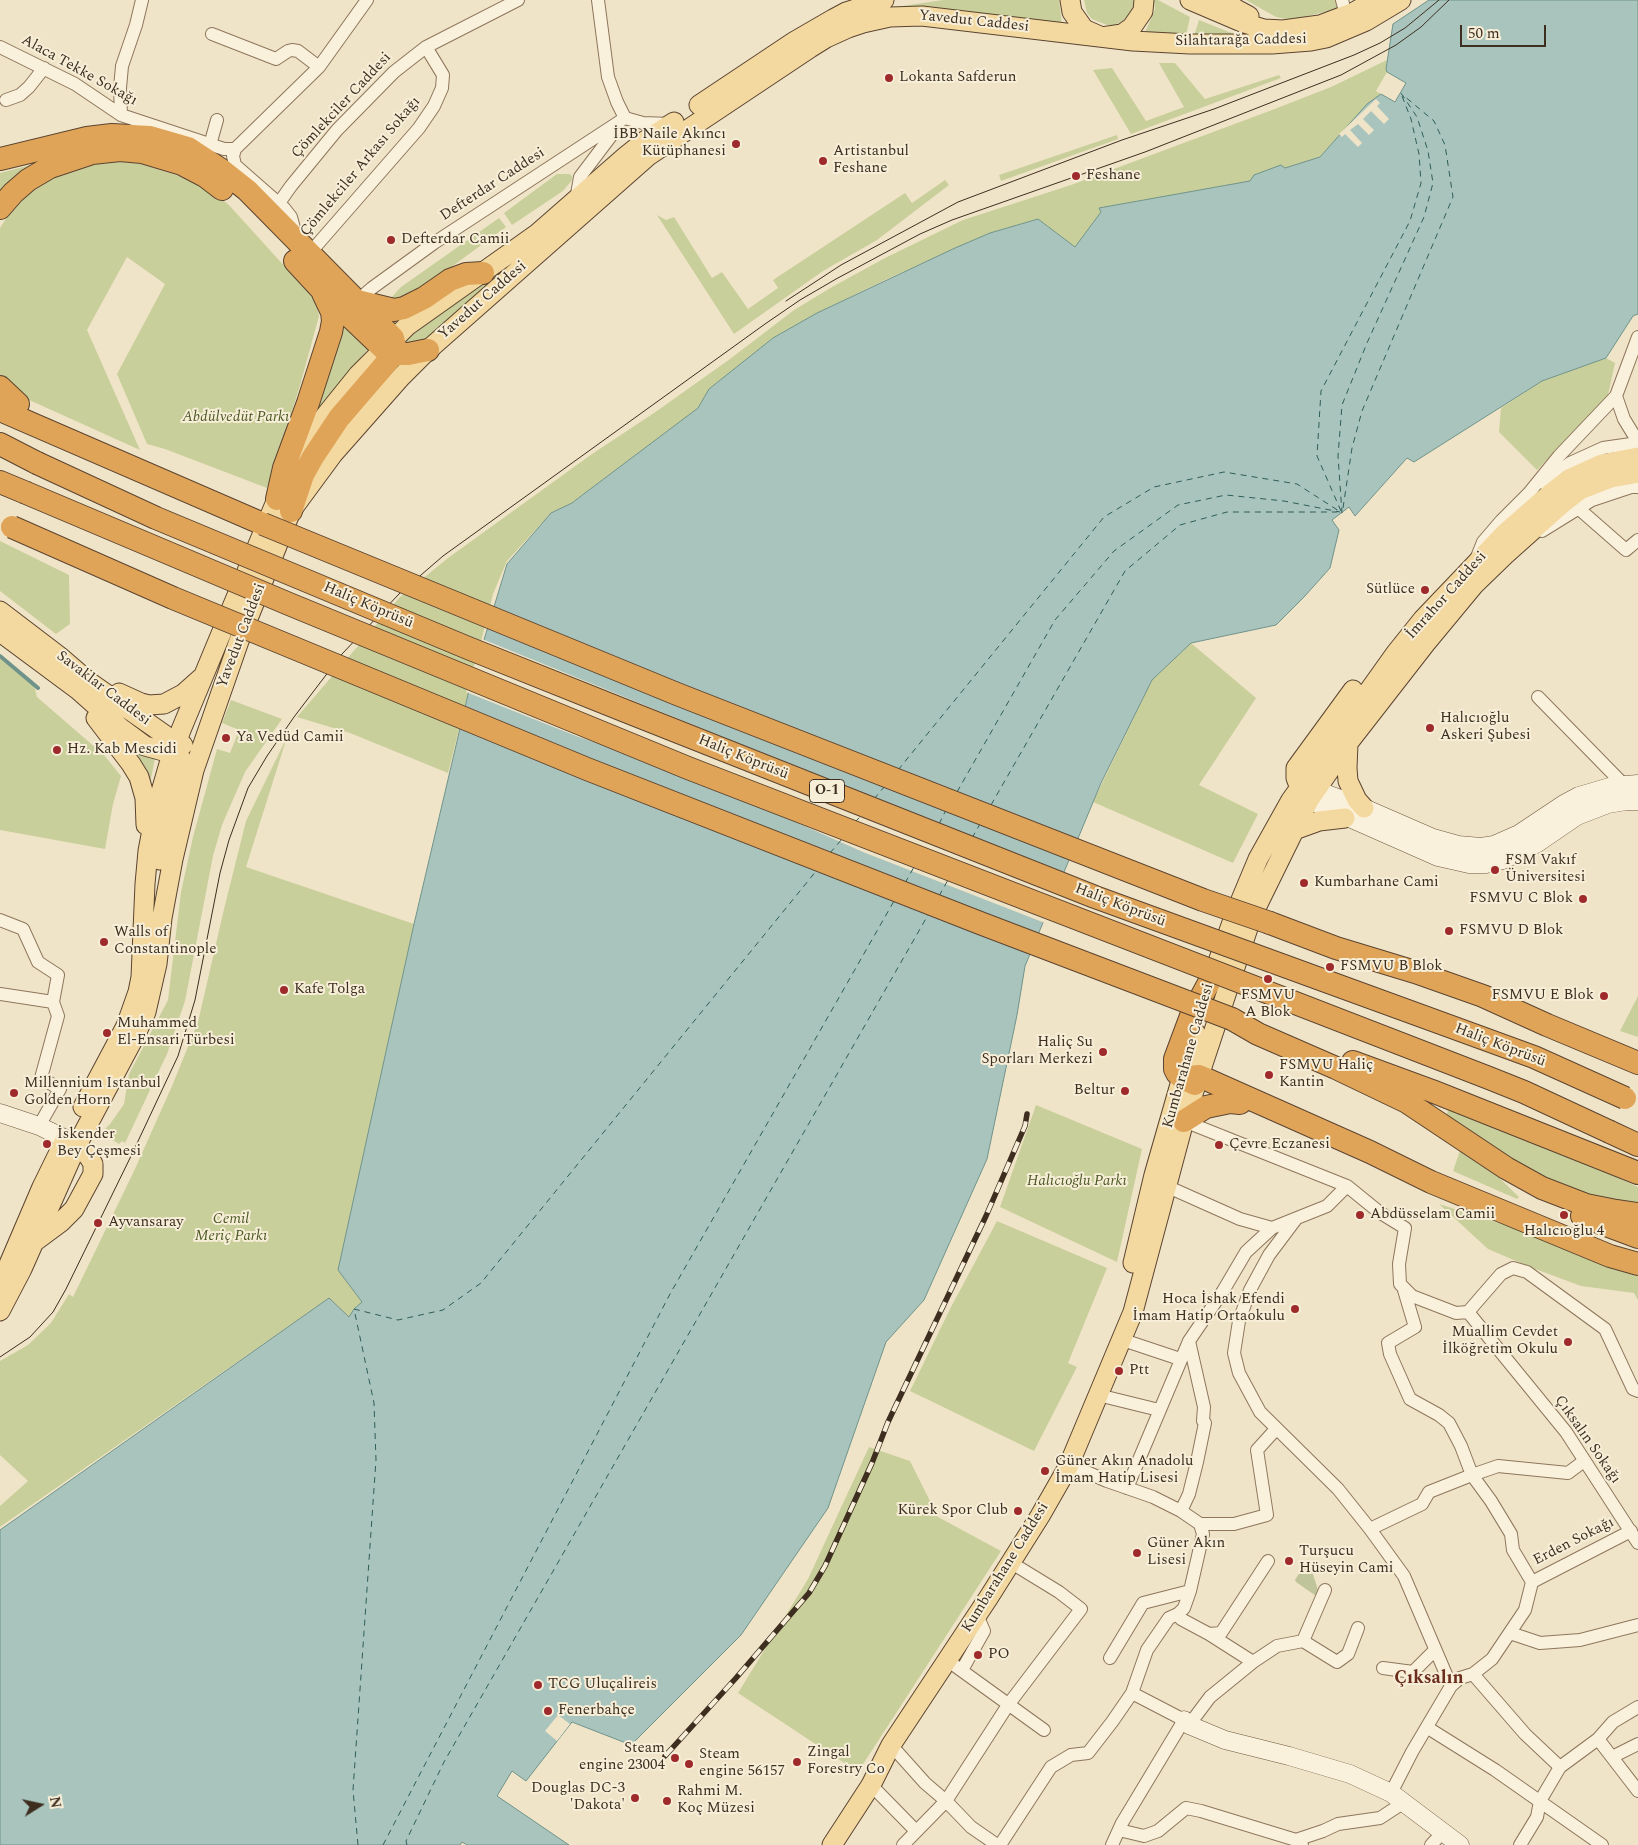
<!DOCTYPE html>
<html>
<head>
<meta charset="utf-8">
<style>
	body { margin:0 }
	#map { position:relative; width:1638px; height:1845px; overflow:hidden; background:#f0e4c8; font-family:Spectral,serif }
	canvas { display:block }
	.north { position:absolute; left:15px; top:1780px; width:50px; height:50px; -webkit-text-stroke:4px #f7eed8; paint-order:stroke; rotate:80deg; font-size:14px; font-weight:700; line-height:20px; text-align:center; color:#3d2e20 }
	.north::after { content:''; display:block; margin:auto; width:18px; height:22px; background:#3d2e20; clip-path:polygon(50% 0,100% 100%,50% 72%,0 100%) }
	.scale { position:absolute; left:1460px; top:25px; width:86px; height:22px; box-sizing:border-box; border:2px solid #3d2e20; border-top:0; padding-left:6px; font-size:15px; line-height:18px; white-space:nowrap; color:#3d2e20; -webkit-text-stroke:4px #f7eed8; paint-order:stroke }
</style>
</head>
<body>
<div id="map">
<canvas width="1638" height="1845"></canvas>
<div class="north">N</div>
<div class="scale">50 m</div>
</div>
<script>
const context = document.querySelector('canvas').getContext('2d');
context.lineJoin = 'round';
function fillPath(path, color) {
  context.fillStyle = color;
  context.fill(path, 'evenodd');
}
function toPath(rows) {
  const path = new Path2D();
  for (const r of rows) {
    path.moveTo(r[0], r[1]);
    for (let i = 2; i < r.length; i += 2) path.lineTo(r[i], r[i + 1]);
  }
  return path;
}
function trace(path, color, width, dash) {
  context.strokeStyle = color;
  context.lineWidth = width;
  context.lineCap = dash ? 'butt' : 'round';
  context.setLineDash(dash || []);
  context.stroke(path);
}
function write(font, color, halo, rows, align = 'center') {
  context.font = font + ' Spectral,serif';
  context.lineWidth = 4;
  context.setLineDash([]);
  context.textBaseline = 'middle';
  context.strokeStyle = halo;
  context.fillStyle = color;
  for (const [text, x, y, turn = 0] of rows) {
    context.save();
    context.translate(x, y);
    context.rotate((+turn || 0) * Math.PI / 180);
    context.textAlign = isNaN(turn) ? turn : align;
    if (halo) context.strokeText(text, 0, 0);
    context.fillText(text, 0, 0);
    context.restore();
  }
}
const green = toPath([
	[943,0,1059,0,1062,25,893,11,896,7],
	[1084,0,1135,0,1135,1,1133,9,1123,21,1115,25,1107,25,1092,19,1087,13],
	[1154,0,1158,0,1190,17,1186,36,1145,32,1155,10],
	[1246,0,1341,0,1342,8,1291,20,1276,17],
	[1199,20,1234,34,1233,37,1194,36],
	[1387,60,1386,69,1387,72,1376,91,1381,94,1367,104,1320,157,1285,168,1254,175,1251,181,1099,208,1101,212,1075,247,1038,219,990,233,887,279,817,313,773,338,709,389,698,408,585,493,572,503,551,513,507,561,493,594,448,773,350,733,297,717,400,597,448,558,592,454,654,413,730,359,794,310,832,287,885,258,963,220,1071,185,1272,110,1331,87],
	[1159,63,1175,63,1205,99,1279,75,1281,78,1131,134,1093,70,1112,68,1146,121,1184,107],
	[1117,135,1118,139,1001,181,999,175],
	[113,161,138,163,201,183,229,205,316,301,319,316,299,389,267,488,165,449,147,444,117,374,165,284,127,257,87,330,140,450,27,399,0,377,0,228,16,203,43,179,79,165],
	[42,162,0,196,0,173],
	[557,174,569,174,572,176,572,180,563,191,512,225,504,213],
	[945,180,949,185,877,240,823,271,734,334,657,215,666,220,674,217,712,278,722,272,748,309,778,288,773,280,905,193,912,203],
	[499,218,506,227,409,298,390,299,401,287],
	[509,263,512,266,422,341,408,343,405,337],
	[343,323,368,349,311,418,336,353],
	[1606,358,1615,363,1608,395,1537,470,1499,432,1501,408,1542,381],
	[0,541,69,575,70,624,56,634,0,591],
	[1191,643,1256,698,1199,785,1258,814,1233,863,1093,802,1152,680],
	[0,655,33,681,37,697,104,755,121,776,113,804,105,849,0,830],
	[231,700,282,719,245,772,222,825,213,856,185,1001,167,1054,125,1143,122,1141,119,1144,101,1133,110,1124,124,1104,129,1074,168,1000,181,892,193,837,217,749,230,753,239,730,222,723],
	[119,737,131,748,144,755,155,758,150,784],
	[287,737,246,867,414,924,338,1270,362,1302,354,1309,349,1317,329,1298,0,1527,0,1506,28,1481,0,1455,0,1361,28,1345,51,1323,69,1294,73,1297,134,1171,172,1086,198,1022,224,909,246,821],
	[1638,996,1638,1037,1620,1031],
	[1036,1105,1142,1149,1117,1262,1000,1207],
	[1448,1109,1557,1150,1638,1187,1638,1205,1621,1205,1556,1186,1446,1119],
	[1462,1145,1484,1163,1519,1197,1517,1199,1453,1171],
	[1439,1204,1536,1235,1638,1272,1638,1300,1634,1293,1581,1286,1530,1267,1488,1249],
	[997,1221,1107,1268,1068,1363,1077,1367,1034,1451,910,1391,951,1307],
	[869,1447,910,1461,938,1517,1001,1551,858,1772,738,1693,808,1579]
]);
const cemetery = toPath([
	[1308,1559,1318,1590,1316,1596,1296,1582,1295,1580]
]);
const water = toPath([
	[1429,0,1638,0,1638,314,1633,316,1606,358,1542,381,1414,462,1407,458,1355,516,1349,507,1332,520,1339,530,1330,568,1304,597,1276,625,1191,643,1152,680,1101,783,1025,966,1017,1015,987,1159,924,1300,886,1342,828,1508,741,1635,631,1745,572,1722,526,1781,512,1771,497,1796,569,1845,467,1845,462,1842,460,1845,0,1845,0,1530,329,1298,349,1317,354,1309,362,1302,338,1270,414,924,470,686,507,564,551,513,572,503,585,493,698,408,709,389,773,338,817,313,955,248,990,233,1038,219,1075,247,1101,212,1099,208,1250,181,1254,175,1281,165,1285,168,1320,157,1367,104,1381,94,1395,102,1406,83,1387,72,1386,69,1393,24,1429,0]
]);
const pier = toPath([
	[1376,99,1380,103,1377,106,1389,119,1384,124,1371,111,1363,119,1374,130,1369,135,1358,124,1350,130,1362,143,1358,147,1345,134,1342,137,1339,134],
	[482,639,878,800,1066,873,1045,923,863,852,687,774,576,736,466,692],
	[558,1715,570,1724,557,1741,545,1731]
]);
const stream = toPath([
	[0,656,38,688]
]);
const ferry = toPath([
	[1343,508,1352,448,1362,411,1453,197,1445,145,1434,121,1403,95],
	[1341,511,1317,456,1321,391,1410,221,1421,183,1419,154,1411,119,1402,96],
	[898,770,1104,517,1154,487,1224,472,1297,484,1342,513,1338,456,1342,405,1367,343,1424,217,1433,183,1428,151,1417,117,1401,93],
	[957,792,1055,620,1114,551,1178,505,1226,495,1284,501,1340,512],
	[874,799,885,786],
	[991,805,1125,571,1180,525,1227,512,1337,512],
	[855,822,861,816],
	[939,824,946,810],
	[972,838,980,824],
	[830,853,842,839],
	[905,883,914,867],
	[939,896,948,880],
	[358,1845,353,1790,376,1460,374,1403,354,1309,398,1320,443,1310,481,1283,817,870],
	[383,1845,670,1294,894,901],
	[407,1845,406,1841,444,1762,928,915]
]);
const street = toPath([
	[598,0,608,77,617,102,625,118],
	[1342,0,1346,15],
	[212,34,276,59,288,51,292,50,298,51,319,67],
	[0,47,75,84,121,115,224,149,235,149,233,156,235,165,284,208,291,217,294,228,293,233],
	[6,100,20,95,29,87,44,68],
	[121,115,120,88,122,66,136,25,142,0],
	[625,118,643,123,671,124],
	[210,145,217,120],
	[235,149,319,67,367,0],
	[576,200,580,177,617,128],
	[279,203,291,186,337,130,394,72,426,47,518,0],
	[309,254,419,128,434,106,442,88,443,75,426,47],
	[357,301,372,288,434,243,625,118],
	[1616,396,1624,419,1638,442],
	[1543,483,1570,463,1603,448,1638,443],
	[1578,508,1626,550,1638,540],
	[1542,531,1592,500,1631,487,1638,487],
	[1477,557,1483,542,1501,521,1529,493,1559,456,1616,396,1638,337],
	[1538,697,1624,785],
	[0,920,23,929,38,962,58,975,53,1002,58,1016,41,1078,60,1089,39,1126],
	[0,994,53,1002],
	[1184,1121,1347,1186],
	[1166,1186,1240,1219,1272,1228],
	[1296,1219,1269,1255,1250,1290,1239,1321,1234,1353,1239,1373,1260,1412,1338,1489,1370,1529,1404,1576,1451,1686],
	[1404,1290,1415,1327,1388,1343,1390,1354,1410,1399,1439,1415,1449,1423,1461,1446,1472,1475,1491,1501,1511,1534,1513,1550,1532,1582],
	[1468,1312,1566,1432,1638,1543],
	[1468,1312,1501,1274,1513,1268,1527,1272,1605,1329,1633,1389,1638,1391],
	[1120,1339,1180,1359],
	[1098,1395,1159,1410],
	[1127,1488,1189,1341,1223,1291,1246,1252,1272,1228,1327,1206,1347,1186,1379,1212,1405,1228,1399,1264,1400,1284,1412,1296,1456,1313,1468,1312],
	[1181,1511,1189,1494,1197,1462,1205,1423,1203,1421,1204,1407,1189,1341],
	[1200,1524,1234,1524,1267,1515,1257,1450,1276,1429],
	[1370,1529,1422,1504,1429,1492,1472,1475,1498,1466,1568,1473,1584,1461],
	[1532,1582,1631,1531],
	[1178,1614,1181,1619,1209,1634,1221,1633,1268,1561],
	[1510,1633,1540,1643,1580,1640,1638,1625],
	[1209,1634,1253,1662],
	[1303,1641,1325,1590],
	[1110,1658,1143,1603,1190,1591],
	[947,1660,1044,1730],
	[1383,1668,1413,1672,1435,1650],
	[962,1670,984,1631,977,1615],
	[1473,1674,1525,1734,1560,1767],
	[1189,1725,1210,1697,1253,1662,1277,1646,1303,1641,1337,1662,1348,1654,1358,1628],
	[1428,1728,1495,1770,1602,1845],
	[1598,1739,1638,1791],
	[891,1745,925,1783,946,1801,971,1827,997,1845],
	[1612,1757,1638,1744],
	[871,1785,916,1831],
	[1391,1793,1412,1752,1451,1686,1460,1678,1473,1674,1492,1659,1525,1610,1532,1582],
	[1119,1830,1144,1836,1158,1831,1186,1808,1201,1811,1296,1840,1302,1845],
	[1296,1840,1323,1831,1338,1824,1380,1818,1403,1803],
	[903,1845,946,1801,1008,1705,1081,1609,1059,1592,1010,1562],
	[1000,1845,1051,1767,1071,1755,1088,1753,1112,1722,1132,1693,1147,1650,1169,1618,1178,1614,1184,1608,1190,1591,1203,1534,1200,1524,1181,1511,1153,1497,1107,1481,1082,1470,1068,1467],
	[1112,1845,1122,1823,1184,1720,1132,1693],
	[1431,1845,1442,1833],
	[1520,1845,1537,1817,1540,1801,1560,1767,1598,1739,1613,1722,1638,1707]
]);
const secondary = toPath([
	[1316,790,1364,808,1433,838,1458,845,1481,847,1494,845,1519,834,1564,804,1579,796,1613,786,1638,784],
	[1309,800,1438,857,1469,864,1486,864,1503,860,1536,844,1577,816,1608,804,1626,801,1638,801],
	[0,1113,39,1126,66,1139],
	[1184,1720,1189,1725,1225,1740,1289,1756,1350,1774,1391,1793,1460,1845]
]);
const primary = toPath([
	[1070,0,1072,12,1084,29,1102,37,1122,34,1132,27,1143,11,1144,0],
	[1190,0,1244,23,1264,29,1283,30,1320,25,1354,12,1375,0],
	[1223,0,1236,9,1249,16],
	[699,105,795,41,833,19,846,12,884,0],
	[0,611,59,656,88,681,165,735,179,754,182,762,180,775,160,860],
	[0,632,77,689,122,729,145,746,163,751,183,745],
	[119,693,141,703,149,705,164,704,183,694,201,678],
	[96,718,131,764,139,777,145,798,146,825],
	[1348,744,1347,768,1348,781,1357,800,1364,808],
	[1302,793,1296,778,1296,768,1353,690],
	[1294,830,1319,821,1345,818],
	[1210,984,1235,914,1258,859,1291,800,1395,654,1423,619,1504,534,1551,493,1569,479,1602,464,1638,457],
	[83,1107,126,1026,138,992,141,977,145,884,148,851,156,809,169,764,181,730,277,499,301,450,325,416,358,375,407,326,538,233,626,156,646,140,674,122],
	[34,1242,61,1222,74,1209,93,1174,93,1164,89,1157,77,1145,67,1140],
	[1133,1263,1154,1175,1195,1032],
	[0,1285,42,1187,65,1140],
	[0,1311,22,1269,77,1145,136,1034,146,1012,157,964,162,918,173,859,194,770,239,641,291,511,333,454,401,377,428,350,648,156,810,48,826,38,848,28,863,23,890,17,922,16,1133,41,1190,44,1272,44,1311,41,1326,38,1366,21,1401,0],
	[832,1845,871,1785,891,1745,989,1597,1040,1516,1068,1467,1133,1312,1184,1121,1252,916,1309,800,1349,742,1426,643,1474,585,1505,555,1562,504,1580,490,1611,478,1638,473]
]);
const highway = toPath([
	[0,159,87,138,112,135,150,137,188,148,223,171,247,190,393,338,395,346,394,354,339,418,313,457,303,475,291,511],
	[0,208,13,193,28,180,50,167,92,153,120,150,142,152,182,164,205,176,222,189],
	[295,261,320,288,387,352,394,354,408,354,428,350],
	[357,301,394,310,404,308,424,298,450,280,466,274,483,273],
	[0,387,18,404],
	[0,410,263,524],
	[0,444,37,463],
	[0,482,24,492],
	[277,499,284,468,308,403,331,332,333,321,332,312,323,293],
	[1270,923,1336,948,1415,972,1483,996,1547,1025,1638,1063],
	[1232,1019,1258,1034,1336,1068,1407,1102,1506,1168,1542,1188,1586,1205,1616,1211,1638,1214],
	[1353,1062,1432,1091,1638,1173],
	[1182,1078,1199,1076,1370,1152,1431,1182,1610,1256,1638,1264],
	[1195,1084,1182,1078,1177,1073,1175,1069,1175,1059,1191,1016,1211,979],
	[1184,1121,1206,1107,1230,1102,1240,1103],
	[1610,1132,1638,1145],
	[1582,1216,1638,1237]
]);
const tram = toPath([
	[786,301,841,265,958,202,1122,140,1214,109,1354,55,1380,43,1405,28,1439,0],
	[0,1357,30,1337,53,1312,66,1289,132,1154,178,1056,195,1000,220,873,229,840,248,788,267,756,294,717,342,654,399,594,443,556,765,324,800,300,836,279,920,234,952,220,1145,152,1341,75,1396,45,1421,27,1449,0]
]);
const rail = toPath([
	[665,1756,736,1678,809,1593,825,1566,872,1463,888,1422,986,1216,1025,1126,1027,1114]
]);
const highwayBridge = toPath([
	[37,463,156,518,468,648,623,710,1095,897,1534,1057,1625,1098],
	[24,492,289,604,688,768,1489,1078,1524,1092,1610,1132],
	[263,524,677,694,1203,900,1270,923],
	[12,527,173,598,587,769,980,923,1232,1019]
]);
const markers = [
	[889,78,5,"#9e2a2b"],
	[736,144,5,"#9e2a2b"],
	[823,161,5,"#9e2a2b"],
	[1076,176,5,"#9e2a2b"],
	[391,240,5,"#9e2a2b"],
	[1425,590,5,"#9e2a2b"],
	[1430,728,5,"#9e2a2b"],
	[226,738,5,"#9e2a2b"],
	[57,750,5,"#9e2a2b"],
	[1495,870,5,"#9e2a2b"],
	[1304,883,5,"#9e2a2b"],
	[1583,899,5,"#9e2a2b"],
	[1449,931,5,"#9e2a2b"],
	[104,942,5,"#9e2a2b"],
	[1330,967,5,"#9e2a2b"],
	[1268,979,5,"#9e2a2b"],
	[284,990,5,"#9e2a2b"],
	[1604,996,5,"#9e2a2b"],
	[107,1033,5,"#9e2a2b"],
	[1103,1052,5,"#9e2a2b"],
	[1269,1075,5,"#9e2a2b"],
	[1125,1091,5,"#9e2a2b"],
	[14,1093,5,"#9e2a2b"],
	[47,1144,5,"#9e2a2b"],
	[1219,1145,5,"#9e2a2b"],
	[1360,1215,5,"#9e2a2b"],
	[1564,1215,5,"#9e2a2b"],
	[98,1223,5,"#9e2a2b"],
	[1295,1309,5,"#9e2a2b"],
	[1568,1342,5,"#9e2a2b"],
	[1119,1371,5,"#9e2a2b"],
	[1045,1471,5,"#9e2a2b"],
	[1018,1511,5,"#9e2a2b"],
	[1137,1553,5,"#9e2a2b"],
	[1289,1561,5,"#9e2a2b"],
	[978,1655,5,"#9e2a2b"],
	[538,1685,5,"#9e2a2b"],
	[548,1711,5,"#9e2a2b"],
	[675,1758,5,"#9e2a2b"],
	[797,1762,5,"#9e2a2b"],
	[689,1764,5,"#9e2a2b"],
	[635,1798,5,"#9e2a2b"],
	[667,1801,5,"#9e2a2b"]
];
const shields = [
	[827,791,35]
];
const shieldNames = [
	["O-1",827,791]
];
const streetNames = [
	["Yavedut Caddesi",974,22,6],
	["Silahtarağa Caddesi",1241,41,-1],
	["Alaca Tekke Sokağı",79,71,29],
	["Çömlekciler Caddesi",342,106,-47],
	["Çömlekciler Arkası Sokağı",361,167,-50],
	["Defterdar Caddesi",493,185,-33],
	["Yavedut Caddesi",483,301,-41],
	["İmrahor Caddesi",1447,596,-48],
	["Haliç Köprüsü",368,606,23],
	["Yavedut Caddesi",242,636,-69],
	["Savaklar Caddesi",103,689,37],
	["Haliç Köprüsü",743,758,22],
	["Haliç Köprüsü",1120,906,21],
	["Haliç Köprüsü",1500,1046,21],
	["Kumbarahane Caddesi",1189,1056,-74],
	["Çıksalın Sokağı",1587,1440,55],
	["Erden Sokağı",1574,1542,-27],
	["Kumbarahane Caddesi",1006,1568,-58]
];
const poiNames = [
	["Lokanta Safderun",899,78],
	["İBB Naile Akıncı",726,135,"right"],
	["Kütüphanesi",726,152,"right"],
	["Artistanbul",833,152],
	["Feshane",833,169],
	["Feshane",1086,176],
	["Defterdar Camii",401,240],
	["Sütlüce",1415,590,"right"],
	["Halıcıoğlu",1440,719],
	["Askeri Şubesi",1440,736],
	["Ya Vedüd Camii",236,738],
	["Hz. Kab Mescidi",67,750],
	["FSM Vakıf",1505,861],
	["Üniversitesi",1505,878],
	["Kumbarhane Cami",1314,883],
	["FSMVU C Blok",1573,899,"right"],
	["FSMVU D Blok",1459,931],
	["Walls of",114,933],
	["Constantinople",114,950],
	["FSMVU B Blok",1340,967],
	["Kafe Tolga",294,990],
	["FSMVU",1268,996,"center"],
	["A Blok",1268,1013,"center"],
	["FSMVU E Blok",1594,996,"right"],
	["Muhammed",117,1024],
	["El-Ensari Türbesi",117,1041],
	["Haliç Su",1093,1043,"right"],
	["Sporları Merkezi",1093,1060,"right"],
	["FSMVU Haliç",1279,1066],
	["Kantin",1279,1083],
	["Millennium Istanbul",24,1084],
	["Golden Horn",24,1101],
	["Beltur",1115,1091,"right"],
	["İskender",57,1135],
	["Bey Çeşmesi",57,1152],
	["Çevre Eczanesi",1229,1145],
	["Abdüsselam Camii",1370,1215],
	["Ayvansaray",108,1223],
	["Halıcıoğlu 4",1564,1232,"center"],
	["Hoca İshak Efendi",1285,1300,"right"],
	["İmam Hatip Ortaokulu",1285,1317,"right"],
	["Muallim Cevdet",1558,1333,"right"],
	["İlköğretim Okulu",1558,1350,"right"],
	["Ptt",1129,1371],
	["Güner Akın Anadolu",1055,1462],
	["İmam Hatip Lisesi",1055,1479],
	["Kürek Spor Club",1008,1511,"right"],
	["Güner Akın",1147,1544],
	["Lisesi",1147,1561],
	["Turşucu",1299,1552],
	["Hüseyin Cami",1299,1569],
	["PO",988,1655],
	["TCG Uluçalireis",548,1685],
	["Fenerbahçe",558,1711],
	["Steam",665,1749,"right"],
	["engine 23004",665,1766,"right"],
	["Zingal",807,1753],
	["Forestry Co",807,1770],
	["Steam",699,1755],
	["engine 56157",699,1772],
	["Douglas DC-3",625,1789,"right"],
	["'Dakota'",625,1806,"right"],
	["Rahmi M.",677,1792],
	["Koç Müzesi",677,1809]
];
const parkNames = [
	["Abdülvedüt Parkı",236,418],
	["Halıcıoğlu Parkı",1077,1182],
	["Cemil",231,1220],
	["Meriç Parkı",231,1237]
];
const quarterNames = [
	["Çıksalın",1429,1679]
];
fillPath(green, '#c9cf9b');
fillPath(cemetery, '#bfc49a');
fillPath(water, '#a9c4bc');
trace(water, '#6f938a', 1);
fillPath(pier, '#f0e4c8');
trace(stream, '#6f938a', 4);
trace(ferry, '#2f5d5a', 1, [6, 5]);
trace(street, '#8d765c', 14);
trace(secondary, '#6f573f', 19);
trace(primary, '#5b4430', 21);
trace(highway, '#5b4430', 24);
trace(street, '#faf1dc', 12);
trace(secondary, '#faf1dc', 18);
trace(primary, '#f3d9a0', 19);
trace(highway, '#e0a458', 22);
trace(tram, '#3d2e20', 1);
trace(rail, '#3d2e20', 5.5);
trace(rail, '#f7eed8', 4, [11]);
trace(highwayBridge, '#5b4430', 24, []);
trace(highwayBridge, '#e0a458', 22);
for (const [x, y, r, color] of markers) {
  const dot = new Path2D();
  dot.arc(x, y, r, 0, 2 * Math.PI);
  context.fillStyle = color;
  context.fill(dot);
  trace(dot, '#f7eed8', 2);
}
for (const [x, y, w] of shields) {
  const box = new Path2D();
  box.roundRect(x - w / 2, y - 11.5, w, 23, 4);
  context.fillStyle = '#f7eed8';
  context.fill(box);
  trace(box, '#3d2e20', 1);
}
write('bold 14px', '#3d2e20', null, shieldNames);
write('15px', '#3d2e20', '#f7eed8', streetNames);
write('15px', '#3d2e20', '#f7eed8', poiNames, 'left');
write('italic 15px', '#4d5a26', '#f7eed8', parkNames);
write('bold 18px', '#6b2e1e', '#f7eed8', quarterNames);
</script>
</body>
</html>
